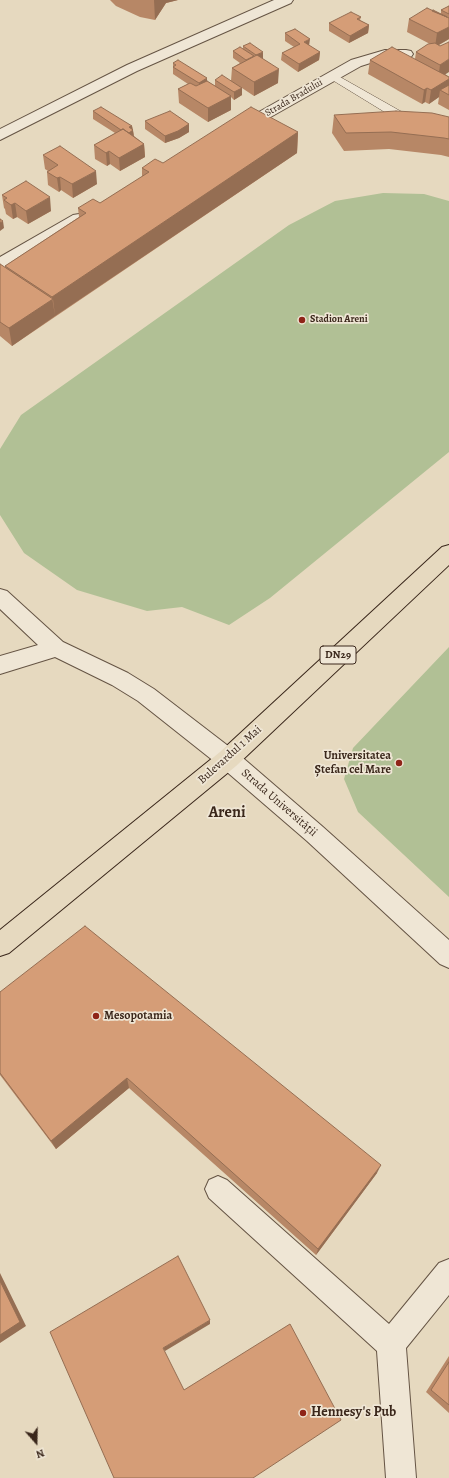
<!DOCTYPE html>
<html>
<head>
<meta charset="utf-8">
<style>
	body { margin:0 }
	#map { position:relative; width:449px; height:1478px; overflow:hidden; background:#e6d9bf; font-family:Alegreya,serif }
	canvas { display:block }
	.north { position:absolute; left:16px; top:1422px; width:40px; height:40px; -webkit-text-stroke:3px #efe6d5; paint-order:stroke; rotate:160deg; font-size:11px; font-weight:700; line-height:16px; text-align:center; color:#3a271b }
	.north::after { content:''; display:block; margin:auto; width:14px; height:18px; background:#3a271b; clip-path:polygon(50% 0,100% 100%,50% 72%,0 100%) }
</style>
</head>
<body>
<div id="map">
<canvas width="449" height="1478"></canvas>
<div class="north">N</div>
</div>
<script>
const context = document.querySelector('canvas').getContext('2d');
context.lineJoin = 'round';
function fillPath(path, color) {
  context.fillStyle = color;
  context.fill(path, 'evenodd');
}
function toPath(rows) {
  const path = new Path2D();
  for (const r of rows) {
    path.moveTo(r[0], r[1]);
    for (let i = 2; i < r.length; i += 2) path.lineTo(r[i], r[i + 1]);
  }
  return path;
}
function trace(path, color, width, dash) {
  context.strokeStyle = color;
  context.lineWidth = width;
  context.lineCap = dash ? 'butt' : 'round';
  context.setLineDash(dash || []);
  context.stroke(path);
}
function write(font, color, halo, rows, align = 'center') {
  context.font = font + ' Alegreya,serif';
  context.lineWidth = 3.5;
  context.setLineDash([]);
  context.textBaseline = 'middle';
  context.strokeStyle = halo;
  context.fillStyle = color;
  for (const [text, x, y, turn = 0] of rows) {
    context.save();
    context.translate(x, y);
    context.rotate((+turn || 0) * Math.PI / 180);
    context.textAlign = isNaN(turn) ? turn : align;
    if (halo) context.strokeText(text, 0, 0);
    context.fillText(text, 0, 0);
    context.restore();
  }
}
const green = toPath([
	[383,193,424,194,449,201,449,452,270,598,229,625,182,607,147,611,77,590,24,553,0,515,0,449,21,415,289,225,335,201],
	[449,647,449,897,358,812,344,779,353,748]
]);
const service = toPath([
	[333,73,409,116,449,124,449,132,401,122,329,78,327,76,333,73]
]);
const minor = toPath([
	[274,0,293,0,291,3,137,71,0,140,0,129,127,65,274,0],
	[385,50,406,50,411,51,413,54,411,57,406,58,386,58,361,66,244,132,234,132,231,129,234,126,351,60,385,50],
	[79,214,85,215,87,219,85,223,6,268,0,270,0,257,73,215,79,214],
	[0,589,7,591,63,642,128,673,154,689,236,752,239,759,236,766,228,769,220,766,138,701,112,685,55,657,0,674,0,656,38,645,0,609,0,589],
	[218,1176,227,1180,389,1324,439,1263,449,1259,449,1295,406,1348,416,1478,386,1478,377,1351,209,1198,205,1189,209,1180,218,1176]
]);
const tertiary = toPath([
	[228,749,236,752,323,827,449,940,449,968,440,964,307,841,220,766,217,759,220,752,228,749]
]);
const primary = toPath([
	[449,545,449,565,236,766,9,953,0,956,0,930,220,752,442,547,449,545]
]);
const wall = toPath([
	[110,0,178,0,166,3,155,20,140,17,116,6],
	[449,6,449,39,439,45,445,74,449,77,449,110,438,104,439,97,429,104,425,102,422,104,368,74,370,60,415,59,416,52,430,44,407,32,409,19,432,11,441,14,441,10],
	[361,17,360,20,369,25,368,33,349,43,329,31,329,23],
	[285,33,309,46,320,52,319,60,298,72,281,60,282,53,294,47,285,41],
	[243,46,263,59,278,83,254,96,242,88,242,95,234,100,231,97,231,110,208,122,179,103,178,89,188,84,173,74,173,63,207,81,215,86,215,80,231,81,232,68,240,63,233,58,233,51,243,49],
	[93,111,132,126,134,136,144,144,145,157,120,171,110,164,107,166,95,159,94,145,115,133,93,119],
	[334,115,449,117,449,157,441,155,389,149,344,151,332,133],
	[145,121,189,124,189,132,179,138,165,143,145,129],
	[298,132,297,153,12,346,0,336,0,264,6,268,5,266,79,217,78,208,100,203,142,177,142,168,163,163],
	[43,155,97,184,73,198,61,190,59,192,48,185,47,172,48,171,45,169],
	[2,195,51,211,28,224,17,217,13,219,6,214,5,209,4,208],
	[0,992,377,1173,316,1255,129,1088,56,1149,0,1075],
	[449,1356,449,1413,426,1392]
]);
const shadedWall = toPath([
	[154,0,178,0,166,3,155,20],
	[369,25,368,33,349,43,350,36],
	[449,27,449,39,435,47,437,33],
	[310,39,309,46,304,42],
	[263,52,263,59,256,55],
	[320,52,319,60,298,72,299,64],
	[449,59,449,72,438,79,440,65],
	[279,69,278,83,254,96,254,82],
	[207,78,207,86,199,91,199,83],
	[449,79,449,89,440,90,439,97,429,104,431,90],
	[242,88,242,95,234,100,234,92],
	[427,88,425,102,422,104,424,90],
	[231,96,231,110,208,122,208,108],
	[189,124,189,132,179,138,165,143,165,136],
	[132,126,133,131,133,130,134,138,127,134,129,127],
	[298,132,297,153,55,316,52,297],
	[144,144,145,157,120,171,119,158],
	[109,151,110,164,107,166,106,153],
	[96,171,97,184,73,198,72,184],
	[60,177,61,190,59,192,57,178],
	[50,197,51,211,28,224,26,211],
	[15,203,17,217,13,219,11,205],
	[3,221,4,228,0,231,0,223],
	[53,299,55,316,12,346,9,328],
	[127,1078,129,1088,56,1149,51,1141],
	[381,1165,377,1173,316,1255,318,1249],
	[0,1273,26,1326,0,1343],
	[210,1320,210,1324,165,1351,163,1348]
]);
const building = toPath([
	[449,6,449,14,441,10,449,6],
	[427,8,449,18,449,27,437,33,409,19,427,8],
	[433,10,447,17,432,11,433,10],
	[351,12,361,17,357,19,369,25,350,36,329,23,351,12],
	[295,29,310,39,304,42,320,52,299,64,282,53,300,44,285,33,295,29],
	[449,42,449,59,440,65,416,52,428,44,435,43,440,46,449,42],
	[250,43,263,52,256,55,243,46,250,43],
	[240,47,254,56,246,60,233,51,240,47],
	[392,47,449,77,449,79,431,90,427,88,424,90,370,60,392,47],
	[257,55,279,69,254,82,232,68,257,55],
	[178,60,207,78,199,83,173,67,176,65,173,63,178,60],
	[222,75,242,88,234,92,215,80,222,75],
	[207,81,231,96,208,108,178,89,190,83,196,86,207,81],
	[449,85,449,95,440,90,449,85],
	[101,107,132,126,129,127,133,130,129,133,123,129,121,130,93,111,101,107],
	[251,107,298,132,52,297,5,266,86,213,78,208,93,199,100,203,149,172,142,168,155,159,163,163,251,107],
	[170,111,189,124,178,131,165,136,145,121,170,111],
	[396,111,432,113,449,117,449,139,444,138,391,132,346,133,334,115,396,111],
	[123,129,144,144,119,158,109,151,106,153,94,145,123,129],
	[60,146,96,171,72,184,60,177,57,178,47,172,58,165,43,155,60,146],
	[26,181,50,197,26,211,15,203,11,205,4,200,7,198,2,195,26,181],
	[0,219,3,221,0,223,0,219],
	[0,264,53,299,9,328,0,322,0,264],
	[85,926,381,1165,318,1249,127,1078,51,1141,0,1073,0,992,85,926],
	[178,1256,210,1320,163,1348,184,1390,290,1324,341,1420,253,1478,114,1478,50,1332,178,1256],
	[0,1281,20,1322,0,1335,0,1281],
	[449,1362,449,1405,431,1390,449,1362]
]);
const markers = [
	[302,320,4,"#8f2418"],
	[399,763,4,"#8f2418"],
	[96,1016,4,"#8f2418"],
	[303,1413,4,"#8f2418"]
];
const farStreetnames = [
	["Strada Bradului",294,98,-30]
];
const farPoinames = [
	["Stadion Areni",310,320]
];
const shields = [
	[338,655,36]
];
const shieldNames = [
	["DN29",338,655]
];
const streetNames = [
	["Bulevardul 1 Mai",230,755,-42],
	["Strada Universității",279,803,41]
];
const poiNames = [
	["Universitatea",391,756],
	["Ștefan cel Mare",391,770],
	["Mesopotamia",104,1016,"left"]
];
const nearPoinames = [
	["Hennesy's Pub",311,1413]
];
const districtNames = [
	["Areni",227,813]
];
fillPath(green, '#b1c095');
trace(service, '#655444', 1);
trace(minor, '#655444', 2);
trace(tertiary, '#655444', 2);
trace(primary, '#3a271b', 2);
fillPath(service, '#efe6d5');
fillPath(minor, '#efe6d5');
fillPath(tertiary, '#efe6d5');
fillPath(primary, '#e6d9bf');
fillPath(wall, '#b78766');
fillPath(shadedWall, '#956e53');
fillPath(building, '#d59d77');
trace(building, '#956e53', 1);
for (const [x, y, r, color] of markers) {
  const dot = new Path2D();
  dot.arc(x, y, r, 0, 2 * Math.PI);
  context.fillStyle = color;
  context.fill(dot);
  trace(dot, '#efe6d5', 1.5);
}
write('10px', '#3a271b', '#efe6d5', farStreetnames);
write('bold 10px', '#3a271b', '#efe6d5', farPoinames, 'left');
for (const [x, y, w] of shields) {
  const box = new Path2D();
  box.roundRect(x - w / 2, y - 9, w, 18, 3);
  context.fillStyle = '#efe6d5';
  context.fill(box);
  trace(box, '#3a271b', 1);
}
write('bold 11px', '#3a271b', null, shieldNames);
write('12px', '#3a271b', '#efe6d5', streetNames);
write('bold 12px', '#3a271b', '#efe6d5', poiNames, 'right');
write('bold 14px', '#3a271b', '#efe6d5', nearPoinames, 'left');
write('bold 16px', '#3a271b', '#efe6d5', districtNames);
</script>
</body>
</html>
